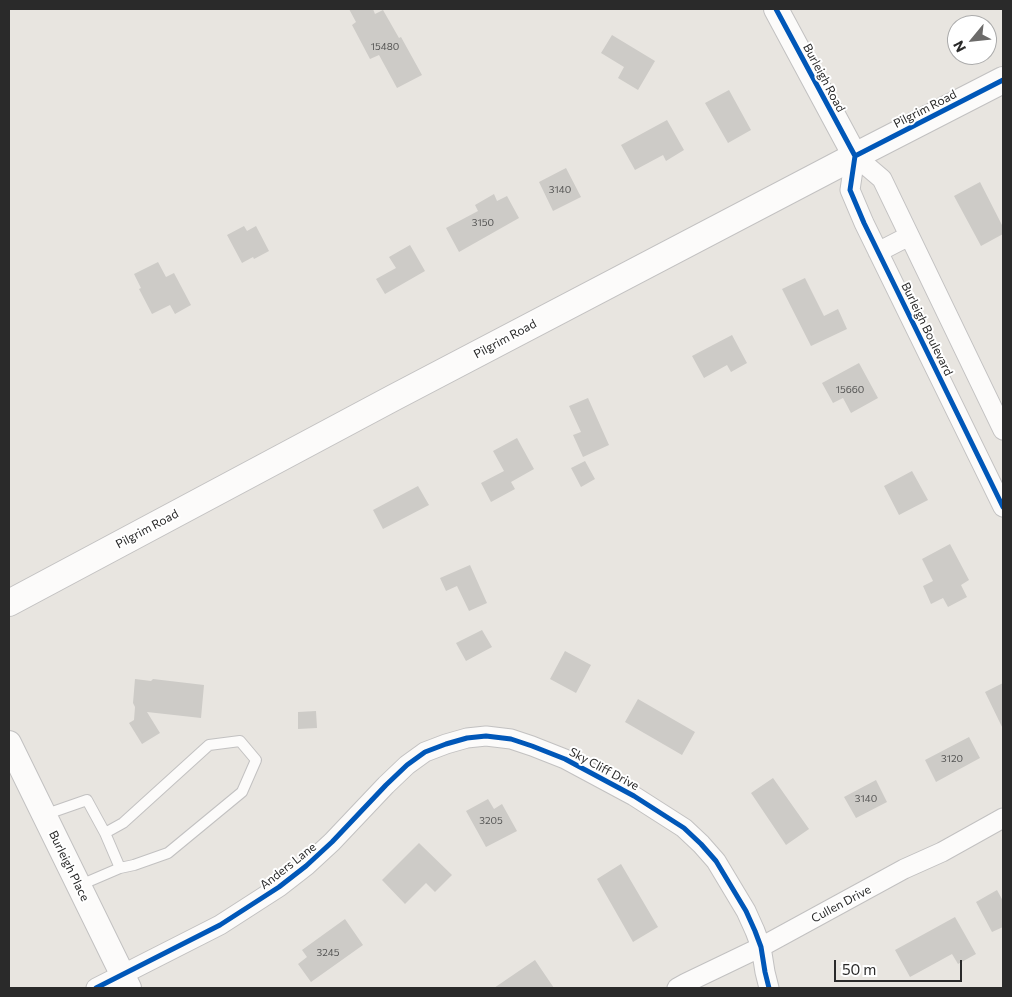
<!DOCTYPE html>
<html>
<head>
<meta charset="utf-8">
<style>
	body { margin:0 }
	#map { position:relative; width:1012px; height:997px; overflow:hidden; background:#e8e5e0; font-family:Commissioner,sans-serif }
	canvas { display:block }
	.frame { position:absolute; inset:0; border:10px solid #2a2a2a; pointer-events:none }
	.north { position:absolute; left:947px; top:15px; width:50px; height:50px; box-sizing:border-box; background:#fff; border:1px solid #aaa; border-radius:50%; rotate:242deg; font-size:14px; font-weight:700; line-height:20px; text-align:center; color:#2a2a2a }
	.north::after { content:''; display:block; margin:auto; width:18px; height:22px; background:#6c6b6a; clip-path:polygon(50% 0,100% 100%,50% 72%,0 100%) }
	.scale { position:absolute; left:834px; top:960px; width:128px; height:22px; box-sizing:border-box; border:2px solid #2a2a2a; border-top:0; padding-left:6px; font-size:15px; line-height:18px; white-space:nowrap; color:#2a2a2a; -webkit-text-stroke:4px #fff; paint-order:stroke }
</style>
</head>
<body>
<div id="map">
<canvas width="1012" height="997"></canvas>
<div class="frame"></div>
<div class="north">N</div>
<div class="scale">50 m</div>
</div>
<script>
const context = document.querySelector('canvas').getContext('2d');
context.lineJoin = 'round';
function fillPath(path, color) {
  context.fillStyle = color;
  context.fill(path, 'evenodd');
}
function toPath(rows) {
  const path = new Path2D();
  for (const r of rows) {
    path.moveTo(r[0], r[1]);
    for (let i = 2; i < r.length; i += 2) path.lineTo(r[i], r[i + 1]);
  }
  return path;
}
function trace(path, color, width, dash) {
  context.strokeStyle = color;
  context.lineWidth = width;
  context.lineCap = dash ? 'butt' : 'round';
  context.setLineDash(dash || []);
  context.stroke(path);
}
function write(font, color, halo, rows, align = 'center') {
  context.font = font + ' Commissioner,sans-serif';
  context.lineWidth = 4;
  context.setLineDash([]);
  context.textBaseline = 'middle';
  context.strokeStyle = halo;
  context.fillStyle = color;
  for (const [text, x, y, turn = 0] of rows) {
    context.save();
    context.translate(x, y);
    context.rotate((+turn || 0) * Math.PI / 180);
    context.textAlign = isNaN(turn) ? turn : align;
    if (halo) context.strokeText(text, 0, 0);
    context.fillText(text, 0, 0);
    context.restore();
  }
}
const building = toPath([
	[349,9,373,9,375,14,383,10,399,38,401,37,422,75,397,88,379,55,370,59,352,25,356,22],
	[612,35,655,61,638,90,618,78,624,67,601,53],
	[729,90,751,130,728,143,705,103],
	[667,120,684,150,666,161,663,155,635,170,621,145],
	[566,168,581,197,553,211,539,182],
	[980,182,1003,227,1003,234,981,246,954,196],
	[494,194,497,201,507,196,519,218,459,252,446,228,478,211,475,205],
	[244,226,247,231,256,226,269,251,254,259,253,257,242,263,227,235],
	[410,245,425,271,385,294,376,279,396,268,389,257],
	[158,262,166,277,174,273,191,305,175,314,170,305,152,314,139,289,141,288,134,274],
	[805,278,824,316,838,309,847,329,811,346,782,289],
	[732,335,747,363,731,372,727,365,704,378,692,356],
	[859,363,878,398,851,413,843,398,833,403,822,383],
	[588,398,609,445,583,457,573,435,581,432,569,406],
	[517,438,534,469,511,482,515,489,491,502,481,483,504,471,493,451],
	[585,461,595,479,581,487,571,468],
	[912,471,928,500,899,515,884,486],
	[418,486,429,505,383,529,373,510],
	[950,544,969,580,961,585,967,597,948,607,943,598,931,604,923,586,933,581,922,559],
	[470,565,487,603,469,611,457,586,446,591,440,578],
	[482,630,492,647,466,661,456,643],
	[565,651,591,665,576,693,550,679],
	[135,679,151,681,153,679,204,685,201,718,147,712,160,733,142,744,129,723,134,720,135,707,133,703],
	[1003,683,1003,729,985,692],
	[638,699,695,732,682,755,625,722],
	[316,711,317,728,298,729,298,712],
	[969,737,980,758,936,782,925,760],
	[773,778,809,829,786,845,751,793],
	[876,780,887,802,856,818,844,797],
	[488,799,494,809,502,804,517,831,486,847,466,811],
	[419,843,452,875,435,892,426,883,405,904,382,880],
	[621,864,658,927,633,942,597,879],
	[997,890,1003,901,1003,927,992,932,976,902],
	[955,917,976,954,958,964,952,954,910,977,895,950],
	[345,919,363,945,311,982,298,964,307,957,302,950],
	[535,960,554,988,494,988]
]);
const service = toPath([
	[44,815,87,800,105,833,123,823,209,745,240,741,256,760,242,792,168,853,134,865,120,868,78,886],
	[105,833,120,868]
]);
const minor = toPath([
	[855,156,850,190,864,223,1003,507],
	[855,156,882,179,1003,430],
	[878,252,909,236],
	[96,988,220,925,279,887,306,866,332,842,386,785,407,765,425,752,446,744,467,738,486,736,511,739,532,746,565,759,634,796,684,828,701,844,716,861,746,911,755,931,761,947,765,972,769,988],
	[677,988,686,983,761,947,904,869,942,852,1003,818]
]);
const tertiary = toPath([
	[776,9,855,156],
	[9,743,129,988]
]);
const secondary = toPath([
	[9,603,393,398,855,156,1003,80]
]);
const cycleway = toPath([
	[776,9,855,156],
	[855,156,850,190,864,223,1003,507],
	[855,156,1003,80],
	[96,988,220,925,279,887,306,866,332,842,386,785,407,765,425,752,446,744,467,738,486,736,511,739,532,746,565,759,634,796,684,828,701,844,716,861,746,911,755,931,761,947,765,972,769,988]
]);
const numberNames = [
	["15480",385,47],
	["3140",560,190],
	["3150",483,223],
	["15660",850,390],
	["3120",952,759],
	["3140",866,799],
	["3205",491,821],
	["3245",328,953]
];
const streetNames = [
	["Burleigh Road",824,78,62],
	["Pilgrim Road",925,109,-27],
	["Burleigh Boulevard",927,329,64],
	["Pilgrim Road",505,339,-28],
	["Pilgrim Road",147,529,-28],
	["Sky Cliff Drive",604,769,28],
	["Burleigh Place",69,866,64],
	["Anders Lane",288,866,-38],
	["Cullen Drive",841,904,-28]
];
fillPath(building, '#cdcbc7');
trace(service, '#c2c1c1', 12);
trace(minor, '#c2c1c1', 21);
trace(tertiary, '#c2c1c1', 26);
trace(secondary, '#c2c1c1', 28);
trace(service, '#fcfbfa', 10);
trace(minor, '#fcfbfa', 19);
trace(tertiary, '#fcfbfa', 24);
trace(secondary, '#fcfbfa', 26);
trace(cycleway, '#0057b8', 5);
write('10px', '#545453', null, numberNames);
write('12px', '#2a2a2a', '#fff', streetNames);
</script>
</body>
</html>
